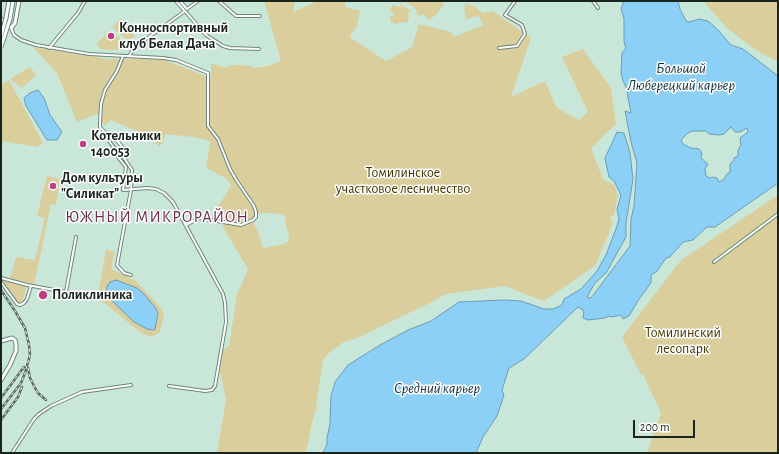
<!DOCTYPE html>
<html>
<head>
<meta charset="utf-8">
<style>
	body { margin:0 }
	#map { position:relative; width:779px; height:454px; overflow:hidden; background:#c9e7d9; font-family:"Alegreya Sans",sans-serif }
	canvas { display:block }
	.frame { position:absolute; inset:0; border:2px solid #19241f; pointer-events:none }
	.scale { position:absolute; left:633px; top:420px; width:62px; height:18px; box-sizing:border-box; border:2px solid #19241f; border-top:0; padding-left:5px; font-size:12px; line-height:14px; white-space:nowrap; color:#19241f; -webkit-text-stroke:3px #fff; paint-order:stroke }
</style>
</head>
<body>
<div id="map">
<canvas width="779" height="454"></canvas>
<div class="frame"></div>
<div class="scale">200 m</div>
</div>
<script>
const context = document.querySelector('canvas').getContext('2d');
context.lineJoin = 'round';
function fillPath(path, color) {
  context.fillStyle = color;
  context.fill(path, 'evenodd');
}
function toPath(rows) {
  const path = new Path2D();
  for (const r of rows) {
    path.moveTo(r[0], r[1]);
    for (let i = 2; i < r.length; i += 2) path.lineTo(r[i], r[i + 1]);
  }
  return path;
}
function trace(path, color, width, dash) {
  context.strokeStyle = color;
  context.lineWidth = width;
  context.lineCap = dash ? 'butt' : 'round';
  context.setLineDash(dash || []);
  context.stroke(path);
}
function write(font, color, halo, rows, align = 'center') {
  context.font = font + ' "Alegreya Sans",sans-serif';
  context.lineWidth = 3;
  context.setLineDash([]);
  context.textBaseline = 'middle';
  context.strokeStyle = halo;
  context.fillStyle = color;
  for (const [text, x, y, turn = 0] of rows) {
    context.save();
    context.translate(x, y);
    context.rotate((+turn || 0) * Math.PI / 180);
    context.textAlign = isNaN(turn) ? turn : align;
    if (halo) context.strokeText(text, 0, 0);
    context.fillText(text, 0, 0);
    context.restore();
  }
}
const green = toPath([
	[264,1,295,1,293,12,318,1,345,1,345,7,360,11,357,26,353,32,350,34,351,38,386,61,412,47,419,24,451,32,454,37,483,25,479,16,466,19,464,9,465,3,474,6,483,13,493,11,531,38,511,97,545,81,557,108,579,120,588,112,562,57,583,49,611,88,616,124,591,148,603,179,614,185,618,195,614,215,611,216,610,219,613,223,595,266,544,301,504,286,446,294,432,302,357,338,344,342,329,353,323,360,317,399,317,404,316,407,317,409,313,418,307,448,304,453,217,453,226,399,219,367,222,350,229,346,237,295,248,269,223,227,218,216,214,214,219,205,231,186,227,179,206,168,210,141,193,137,166,134,160,147,146,135,111,120,104,126,99,113,77,122,57,73,33,47,108,59,162,59,211,78,211,63,226,68,227,66,236,65,251,66,254,68,268,66,281,61],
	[260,213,283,214,286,217,285,223,289,234,288,241,284,244,264,248,262,246,260,237,252,219,255,214],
	[406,1,441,1,444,4,437,14,429,20,423,14,419,16,415,9],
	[703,1,778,1,778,62,754,49,726,27],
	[399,3,412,12,408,12,409,17,407,23,400,22,395,24,391,22,390,17,394,15,390,9,393,4,401,8],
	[120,19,135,36,129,42,112,27],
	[110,30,123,41,119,50,100,49,97,43],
	[30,67,36,75,22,88,10,79],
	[9,80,43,143,37,147,1,141,1,85],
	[47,176,60,179,56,205,51,204,34,285,10,278,16,257,35,260,45,218,37,216],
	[778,195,778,453,647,453,661,413,643,374,641,375,622,337,681,260],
	[106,250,115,252,111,269,136,281,161,308,164,315,160,332,152,337,141,333,107,305,97,300],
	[5,280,25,286,26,289,22,303,21,304,18,303,4,283]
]);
const water = toPath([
	[624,1,678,1,680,9,686,21,689,22,699,19,708,21,718,30,731,45,743,49,778,76,778,183,715,227,707,227,693,240,683,242,670,257,666,258,657,271,651,275,651,283,639,299,629,316,623,319,621,315,612,317,609,316,605,318,588,320,583,318,584,311,578,307,524,359,509,368,502,390,504,395,497,416,483,437,476,453,323,453,327,444,327,438,330,424,331,396,335,382,348,365,380,345,408,330,431,321,459,302,504,300,521,301,544,309,553,309,562,305,564,299,581,289,597,271,606,255,617,226,619,219,617,209,621,195,614,181,609,177,605,158,617,132,624,133,630,153,633,179,626,223,626,237,606,273,595,283,587,297,591,298,630,246,631,219,634,206,637,163,631,142,625,111,631,113,626,87,623,81,621,73,622,53,626,48,624,42,624,18,621,9,624,1],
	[731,127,735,132,740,132,747,128,748,132,740,138,741,145,738,150,738,156,734,158,734,160,730,164,730,172,727,174,723,180,719,182,717,178,712,177,710,178,706,176,705,169,708,164,701,158,702,153,699,149,691,148,683,144,681,140,688,133,692,131,706,131,709,134,718,135,724,134,731,127],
	[38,90,44,98,50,115,62,132,57,140,47,140,26,106,24,98,30,93,38,90],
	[116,280,137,288,143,293,155,307,158,313,155,329,154,330,147,329,134,322,109,298,106,291,107,287,110,282,116,280]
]);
const street = toPath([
	[176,1,206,35,223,46,230,48,259,49],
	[180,1,187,9,198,1],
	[219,1,236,16,260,16],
	[593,1,598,8],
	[11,28,14,35,21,40,36,45,89,54,163,58,176,60,208,73,208,126,218,139,230,169,237,181,254,206,256,212,256,217,253,220,241,225,199,218,186,225],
	[49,48,78,13,85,1],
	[499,48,517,46,525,34,522,25,505,15,515,1],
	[123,56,117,71,105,90,101,104,100,123,100,127,110,138,109,141,116,150,114,152,126,167,123,190,147,188,156,189,164,193,173,202,223,294,225,303,226,322,215,386,212,390,205,391,169,386],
	[129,56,135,47,185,11],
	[110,138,114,137,128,154,124,158,132,170,131,190,117,265,124,273,131,275],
	[714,262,778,214],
	[1,278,27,285,66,292,76,237],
	[1,282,17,304,20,305,24,303,27,299,31,286],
	[12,453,34,419,39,414,51,406,82,392,131,385]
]);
const secondary = toPath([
	[6,18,9,1],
	[1,19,11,28,15,23,19,1],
	[10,19,13,1],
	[1,341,12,338,15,340,16,344,16,351,10,365,1,380]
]);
const rail = toPath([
	[1,290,15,311,25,328,29,345,30,355,25,373,21,383,1,409],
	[28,368,30,378,34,386,38,393,46,400],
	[1,398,24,367],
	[1,420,18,397,22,387]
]);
const secondaryBridge = toPath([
	[1,36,6,18],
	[1,47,10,19]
]);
const markers = [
	[111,36,4,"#bf3c82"],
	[83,144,4,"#bf3c82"],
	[53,186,4,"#bf3c82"],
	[43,295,5,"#bf3c82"]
];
const poiNames = [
	["Конноспортивный",119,28],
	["клуб Белая Дача",119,44],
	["Котельники",91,136],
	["140053",91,152],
	["Дом культуры",61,178],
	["\"Силикат\"",61,194],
	["Поликлиника",52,295]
];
const parkNames = [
	["Томилинское",403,173],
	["участковое лесничество",403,189],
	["Томилинский",683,333],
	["лесопарк",683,349]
];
const waterNames = [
	["Большой",681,68],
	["Люберецкий карьер",681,85],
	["Средний карьер",437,388]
];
const quarterNames = [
	["ЮЖНЫЙ МИКРОРАЙОН",157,217]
];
fillPath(green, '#dbce9d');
fillPath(water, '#8cd0f8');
trace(water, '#6a9cb7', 1);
trace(street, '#6b8679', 4);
trace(secondary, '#6b8679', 5);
trace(street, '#fff', 2);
trace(secondary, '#fff', 3);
trace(rail, '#5a6c64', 2.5);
trace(rail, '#fff', 1, [3]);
trace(secondaryBridge, '#6b8679', 5, []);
trace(secondaryBridge, '#fff', 3);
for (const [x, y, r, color] of markers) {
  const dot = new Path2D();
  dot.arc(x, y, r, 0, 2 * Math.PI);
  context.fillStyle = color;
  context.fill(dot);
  trace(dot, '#fff', 1.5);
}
write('bold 14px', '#19241f', '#fff', poiNames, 'left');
write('14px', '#443800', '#fff', parkNames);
write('italic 15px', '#102f3f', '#fff', waterNames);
context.letterSpacing = '1px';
write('16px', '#6e2d4d', '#fff', quarterNames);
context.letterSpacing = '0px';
</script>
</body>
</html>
